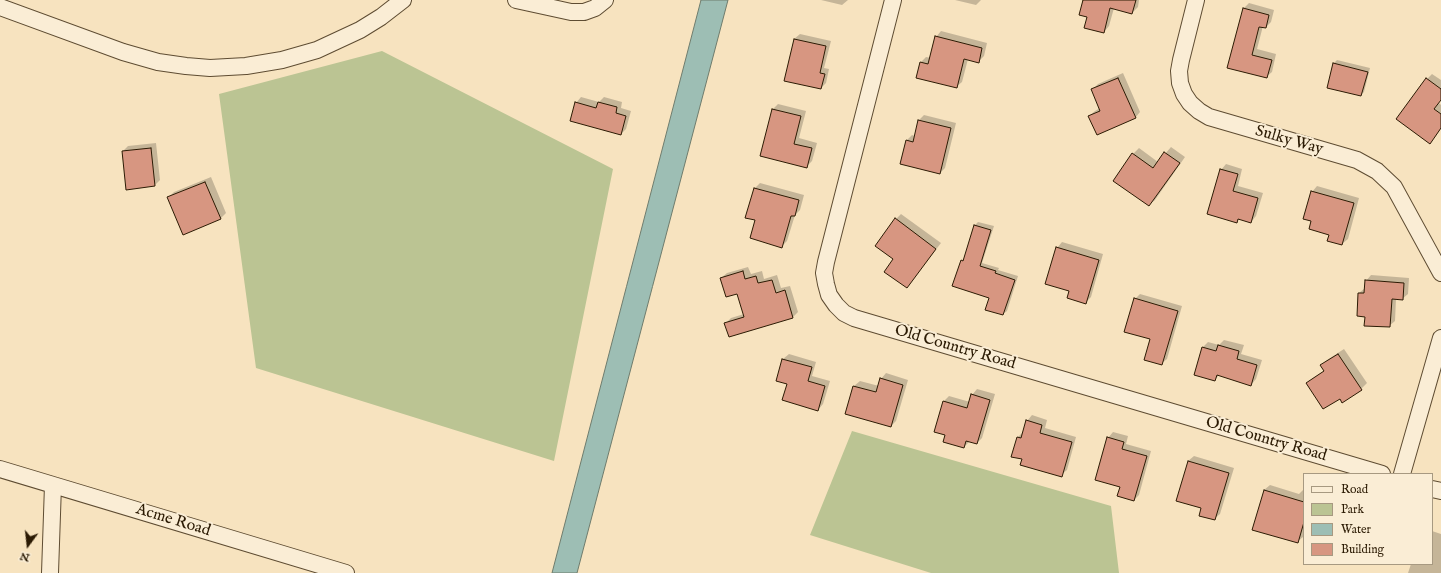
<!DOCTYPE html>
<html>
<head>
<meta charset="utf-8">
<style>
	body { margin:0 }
	#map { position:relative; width:1441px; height:573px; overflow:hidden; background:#f7e3bf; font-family:"IM FELL English",serif }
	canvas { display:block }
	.legend { position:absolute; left:1303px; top:473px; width:130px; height:92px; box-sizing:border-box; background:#faedd5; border:1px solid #a79981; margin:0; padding:5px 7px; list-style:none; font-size:12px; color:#2b1a03 }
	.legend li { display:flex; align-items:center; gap:8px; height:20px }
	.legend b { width:20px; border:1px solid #a79981 }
	.north { position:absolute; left:8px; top:525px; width:40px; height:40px; -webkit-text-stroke:3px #faedd5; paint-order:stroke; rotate:195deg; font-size:11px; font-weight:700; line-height:16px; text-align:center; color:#2b1a03 }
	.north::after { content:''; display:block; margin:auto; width:14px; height:18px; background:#2b1a03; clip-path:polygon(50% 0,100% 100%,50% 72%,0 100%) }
</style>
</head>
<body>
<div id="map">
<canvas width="1441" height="573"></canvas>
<ul class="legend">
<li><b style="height:5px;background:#faedd5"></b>Road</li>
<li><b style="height:11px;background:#bbc493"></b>Park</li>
<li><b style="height:11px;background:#9dbeb4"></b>Water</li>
<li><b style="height:11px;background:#d79681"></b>Building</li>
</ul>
<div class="north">N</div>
</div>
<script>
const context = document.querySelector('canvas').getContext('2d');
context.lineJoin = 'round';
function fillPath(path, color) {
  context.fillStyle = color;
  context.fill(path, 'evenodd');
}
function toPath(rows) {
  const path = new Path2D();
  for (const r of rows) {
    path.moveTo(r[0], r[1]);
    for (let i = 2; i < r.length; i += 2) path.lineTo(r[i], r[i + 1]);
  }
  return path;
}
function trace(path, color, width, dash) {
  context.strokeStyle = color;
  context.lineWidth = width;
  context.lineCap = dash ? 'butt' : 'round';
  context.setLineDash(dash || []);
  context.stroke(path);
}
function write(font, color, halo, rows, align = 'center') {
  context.font = font + ' "IM FELL English",serif';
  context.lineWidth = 4;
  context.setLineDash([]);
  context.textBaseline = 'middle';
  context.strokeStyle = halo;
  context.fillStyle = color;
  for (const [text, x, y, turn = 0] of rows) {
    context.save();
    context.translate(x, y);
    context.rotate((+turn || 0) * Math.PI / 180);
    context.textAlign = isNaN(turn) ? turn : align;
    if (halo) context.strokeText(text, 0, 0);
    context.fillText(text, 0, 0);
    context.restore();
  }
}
const green = toPath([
	[382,51,613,169,554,461,256,368,219,94],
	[852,431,1111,506,1119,573,931,573,810,535]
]);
const water = toPath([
	[701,0,728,0,577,573,552,573,701,0]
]);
const shadow = toPath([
	[821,0,848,0,842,5],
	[955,0,981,0,976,5],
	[1084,0,1139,0,1138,7,1132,13,1114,8,1109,26,1104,32,1088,16],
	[1249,3,1274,10,1271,22,1266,27,1263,26,1257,49,1276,54,1272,72,1266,77,1228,67,1244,8],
	[941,31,987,43,984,56,978,62,968,59,962,82,956,87,921,62,926,57,931,58,936,37],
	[800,34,831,41,824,68,829,69,826,83,821,88,794,39],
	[1337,60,1370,68,1364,92,1361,95,1334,63],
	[1123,73,1140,112,1135,118,1089,116,1095,111,1100,108,1092,90,1098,84],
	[1432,74,1441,80,1441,100,1439,103,1441,105,1441,128,1435,137,1427,79],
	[581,97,599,102,604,97,622,102,621,108,631,111,626,129,621,134,576,103],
	[778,104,806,111,799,138,817,143,812,161,807,166,773,109],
	[924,115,956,123,945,168,940,173,907,140,912,135,915,136,919,120],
	[156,143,160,180,155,185,123,151,128,146],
	[1171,147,1185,157,1155,200,1149,205,1114,180,1133,154,1139,148,1158,162],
	[1226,164,1242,169,1238,186,1263,193,1256,216,1251,222,1240,218,1236,222,1221,170],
	[211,177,226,213,221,218,184,233,169,197,174,192],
	[760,183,804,195,800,210,795,215,787,241,782,246,756,220,755,188],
	[1317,186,1359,198,1348,239,1342,244,1313,220,1312,192],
	[901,214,941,243,907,287,895,259,896,219],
	[978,222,994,226,982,263,999,268,998,270,1018,276,1007,311,1003,314,961,261,965,258,975,225],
	[1062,242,1103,254,1091,297,1086,302,1070,291,1057,248],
	[748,267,751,274,762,271,764,279,777,275,781,288,790,286,798,312,793,317,726,323,731,318,744,314,738,293,721,278,727,273],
	[1371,275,1409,278,1408,294,1402,299,1396,299,1395,321,1389,326,1359,293,1365,288,1366,281],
	[1140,294,1182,306,1167,359,1161,364,1135,299],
	[1224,340,1244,345,1241,354,1262,360,1256,379,1251,385,1219,375,1215,380,1195,374,1203,347,1208,342,1219,345],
	[1344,349,1367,383,1361,389,1342,401,1340,397,1307,383,1313,378,1325,370,1322,365,1327,360],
	[789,354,816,362,812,376,830,381,823,404,818,410,783,359],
	[886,373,908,380,896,421,891,426,846,413,854,386,860,381,879,386,881,379],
	[977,389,995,394,982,438,977,443,970,441,964,447,947,435,944,401,949,396,970,402,972,395],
	[1032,415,1047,420,1045,428,1076,437,1067,470,1061,475,1023,459,1018,437,1024,431,1027,421],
	[1113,432,1128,436,1126,444,1151,451,1139,495,1134,500,1121,486,1108,438],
	[1194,456,1234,468,1220,514,1214,519,1202,508,1188,461],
	[1270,485,1299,494,1303,490,1304,490,1304,532,1303,537,1297,542,1264,490],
	[1432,531,1441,534,1441,573,1408,573,1411,564,1432,564]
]);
const building = toPath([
	[1083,0,1136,0,1132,14,1110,8,1104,33,1084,28,1087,17,1079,15,1083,0],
	[1243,8,1269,15,1266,28,1259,27,1252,55,1272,60,1267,78,1227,68,1243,8],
	[935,36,982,48,979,63,964,59,957,88,916,78,920,62,928,64,935,36],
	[794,39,826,46,820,73,825,74,821,89,784,81,794,39],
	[1333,63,1368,72,1361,96,1327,88,1333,63],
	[1118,78,1136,118,1097,135,1088,116,1100,111,1091,89,1118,78],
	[1426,78,1441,89,1441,100,1434,109,1441,114,1441,128,1430,144,1396,119,1426,78],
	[575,102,596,108,598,102,617,107,616,113,626,116,621,135,570,121,575,102],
	[772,109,801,116,794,144,812,148,807,168,760,156,772,109],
	[918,120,951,128,940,174,900,164,906,140,913,142,918,120],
	[151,148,155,186,126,190,122,151,151,148],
	[1164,152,1180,163,1149,206,1113,181,1132,153,1153,168,1164,152],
	[1220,169,1238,174,1233,191,1258,198,1251,223,1238,219,1237,223,1207,214,1220,169],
	[205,182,221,219,183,235,167,197,205,182],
	[754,188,799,200,795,216,791,216,782,248,750,238,755,220,745,218,754,188],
	[1311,191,1354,203,1342,245,1327,241,1329,235,1309,229,1311,221,1303,219,1311,191],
	[895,218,936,249,907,288,884,272,893,259,875,246,895,218],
	[974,225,991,230,980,266,996,271,995,273,1015,280,1003,315,985,310,989,298,952,286,961,260,963,261,974,225],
	[1056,247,1099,260,1086,304,1067,298,1069,291,1045,284,1056,247],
	[743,271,745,279,756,276,758,283,772,280,776,293,785,290,793,318,729,337,724,323,744,317,737,294,726,297,720,278,743,271],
	[1365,280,1404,283,1403,300,1392,299,1390,327,1364,326,1365,317,1357,316,1358,293,1364,293,1365,280],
	[1134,298,1178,311,1162,365,1144,360,1150,339,1124,332,1134,298],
	[1218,345,1239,351,1237,359,1257,365,1251,386,1217,375,1215,381,1194,375,1202,347,1216,351,1218,345],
	[1338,354,1362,390,1342,403,1340,399,1323,409,1306,383,1324,371,1320,365,1338,354],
	[782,359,812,367,808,381,825,386,818,411,782,400,787,384,776,381,782,359],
	[880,378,903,385,891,427,845,414,853,386,876,392,880,378],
	[971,394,990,400,977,444,966,441,964,448,943,442,945,435,934,432,943,401,967,408,971,394],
	[1026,420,1042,425,1040,433,1072,442,1062,477,1020,465,1022,459,1011,457,1017,437,1021,438,1026,420],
	[1107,437,1124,442,1122,449,1147,456,1134,501,1117,496,1120,487,1095,480,1107,437],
	[1188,461,1229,473,1215,520,1199,516,1201,508,1176,501,1188,461],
	[1264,490,1304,502,1304,522,1298,543,1252,530,1264,490]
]);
const minor = toPath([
	[516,0,571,12,584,12,595,8,605,0],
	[893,0,826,262,824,273,826,284,829,295,836,305,844,313,854,318,1382,474],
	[1196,0,1181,60,1179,71,1180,83,1184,94,1190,103,1199,111,1209,117,1357,160,1377,171,1394,187,1441,273],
	[0,7,123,52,158,62,186,66,210,68,246,66,282,60,317,50,360,30,381,17,403,0],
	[0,469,346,573],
	[1402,474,1441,338],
	[1432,489,1441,491],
	[50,573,53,485]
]);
const streetNames = [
	["Sulky Way",1289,141,16],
	["Old Country Road",955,348,16],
	["Old Country Road",1266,440,16],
	["Acme Road",173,521,17]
];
fillPath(green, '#bbc493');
fillPath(water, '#9dbeb4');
trace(water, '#6f7c6d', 1);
fillPath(shadow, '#0003');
fillPath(building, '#d79681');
trace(building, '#2b1a03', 1);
trace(minor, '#5e4c32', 18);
trace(minor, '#faedd5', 16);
write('16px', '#2b1a03', '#faedd5', streetNames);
</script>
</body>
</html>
